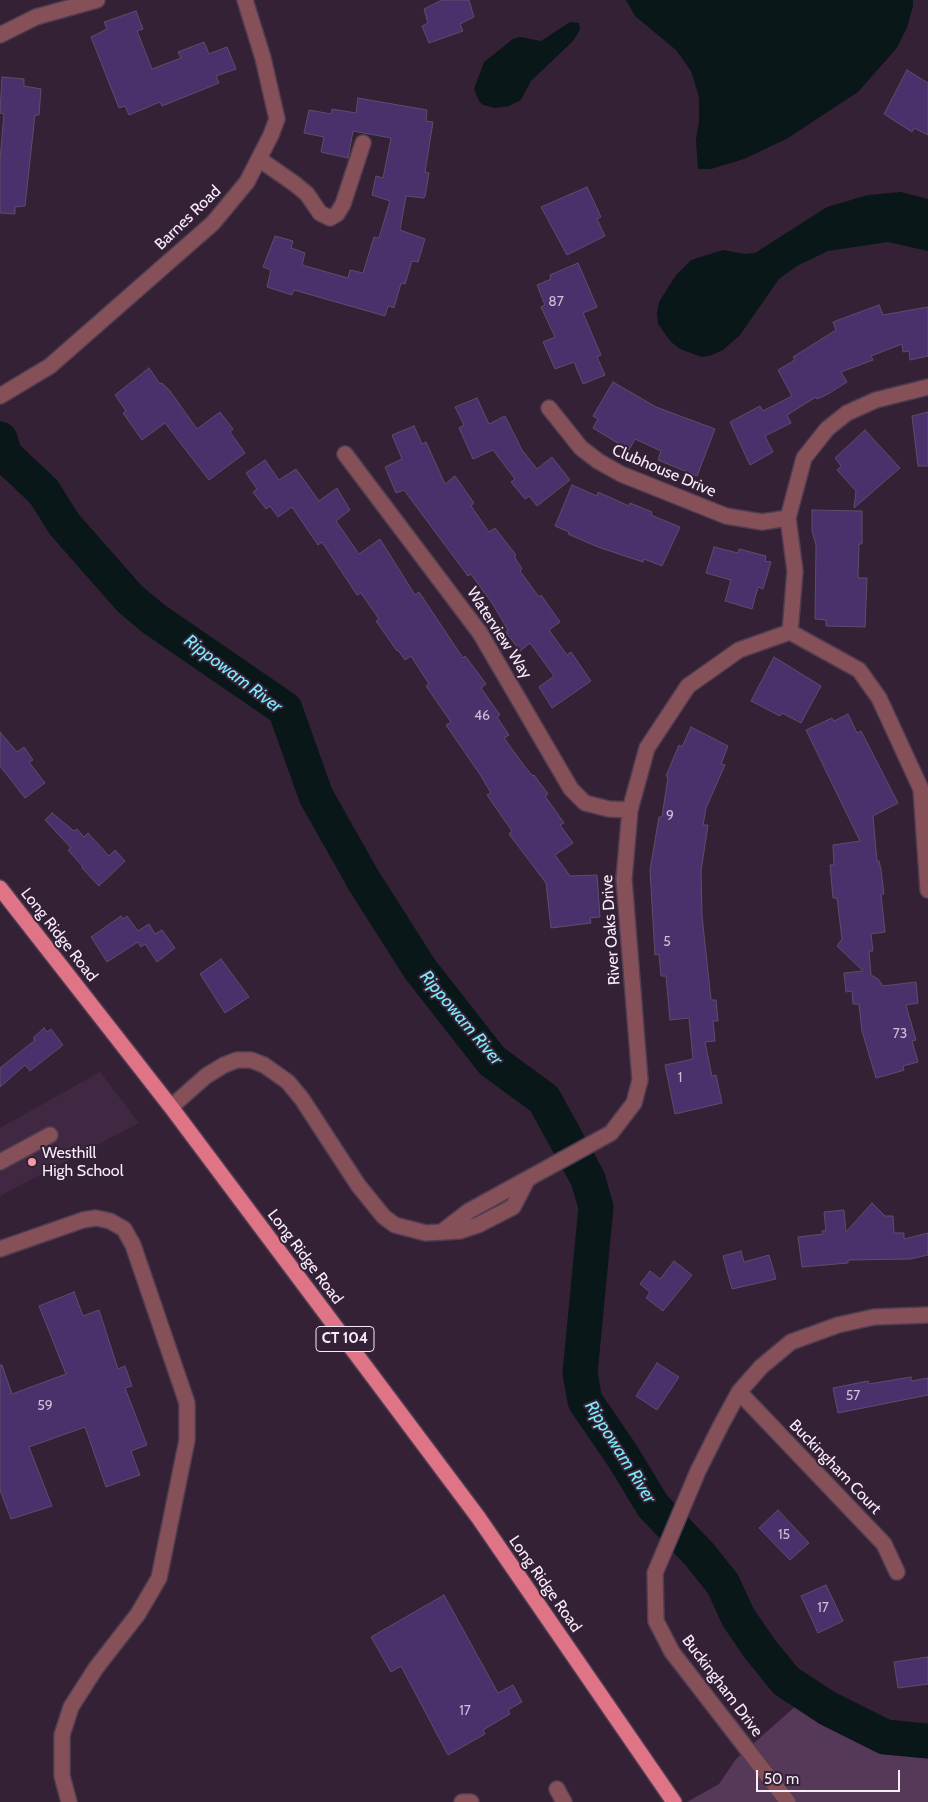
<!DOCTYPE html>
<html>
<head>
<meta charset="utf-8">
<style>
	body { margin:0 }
	#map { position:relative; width:928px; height:1802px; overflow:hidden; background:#342136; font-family:Cabin,sans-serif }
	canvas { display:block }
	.scale { position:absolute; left:756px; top:1770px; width:144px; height:22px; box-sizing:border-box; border:2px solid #f9ecfa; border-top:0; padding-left:6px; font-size:15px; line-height:18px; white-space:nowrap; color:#f9ecfa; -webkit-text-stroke:4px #342136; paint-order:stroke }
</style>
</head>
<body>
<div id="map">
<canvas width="928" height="1802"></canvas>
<div class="scale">50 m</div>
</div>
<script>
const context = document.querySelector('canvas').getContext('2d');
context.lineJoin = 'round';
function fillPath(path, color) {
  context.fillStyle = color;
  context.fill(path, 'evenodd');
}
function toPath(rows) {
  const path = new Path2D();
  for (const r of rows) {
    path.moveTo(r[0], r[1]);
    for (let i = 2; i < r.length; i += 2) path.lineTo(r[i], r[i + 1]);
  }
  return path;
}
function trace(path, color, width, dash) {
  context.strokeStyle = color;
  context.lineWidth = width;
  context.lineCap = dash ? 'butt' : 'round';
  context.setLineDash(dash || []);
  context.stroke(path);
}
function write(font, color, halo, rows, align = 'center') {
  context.font = font + ' Cabin,sans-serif';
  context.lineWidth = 4;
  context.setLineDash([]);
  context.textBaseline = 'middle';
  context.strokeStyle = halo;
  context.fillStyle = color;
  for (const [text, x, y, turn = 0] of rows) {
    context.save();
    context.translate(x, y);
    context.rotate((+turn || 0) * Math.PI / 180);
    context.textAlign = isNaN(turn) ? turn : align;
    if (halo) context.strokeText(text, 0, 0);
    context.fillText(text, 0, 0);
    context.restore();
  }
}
const built = toPath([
	[100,1072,139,1123,0,1196,0,1128]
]);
const green = toPath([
	[807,1696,928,1736,928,1802,687,1802,719,1784,736,1759]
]);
const water = toPath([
	[626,0,913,0,913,6,907,28,896,49,858,92,788,138,744,159,711,169,698,169,696,140,699,121,699,97,691,71,676,50,635,16],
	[570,22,579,23,580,30,573,41,531,81,521,100,509,106,495,108,483,105,479,101,474,89,484,62,513,39,520,37,541,41],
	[901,192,928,199,928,251,888,242,828,251,797,266,779,279,740,335,723,350,712,355,702,357,680,349,671,342,658,324,657,313,659,302,676,275,691,260,723,250,745,254,755,253,827,207,868,195]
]);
const river = toPath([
	[0,439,5,455,44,492,64,524,130,599,154,619,285,709,316,796,364,881,420,969,492,1061,544,1099,588,1179,596,1207,580,1373,585,1401,622,1455,653,1506,699,1554,723,1584,738,1617,760,1649,786,1681,827,1708,885,1737,928,1741]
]);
const building = toPath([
	[442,0,469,0,474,17,460,24,463,31,429,43,422,26,428,23,424,9,442,0],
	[136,11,143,29,137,31,152,69,181,58,178,52,204,42,209,54,227,47,236,69,216,76,219,83,162,106,160,102,129,115,125,106,119,108,91,37,107,29,104,22,136,11],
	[907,70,928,83,928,135,914,128,912,132,884,114,907,70],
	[2,77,24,79,24,86,41,89,39,115,35,115,25,206,15,207,15,214,0,213,0,160,4,114,0,113,2,77],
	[358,98,427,110,426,121,433,122,425,172,429,173,425,196,424,198,406,196,400,230,425,239,418,262,412,261,405,284,401,283,394,308,388,306,385,316,294,290,292,295,267,287,271,270,263,267,275,236,293,241,291,248,305,253,302,265,348,278,350,270,363,273,374,237,379,238,390,201,372,195,376,176,383,178,391,138,353,131,348,158,321,152,324,137,304,133,309,110,331,114,332,109,356,113,358,98],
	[587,187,601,217,597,219,605,236,567,255,541,207,587,187],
	[578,263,597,307,583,313,601,355,597,357,605,375,583,384,574,362,555,369,543,342,555,337,541,307,545,305,537,285,551,279,550,275,578,263],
	[879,305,883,315,928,307,928,356,910,360,909,351,903,352,902,344,871,356,873,360,841,372,847,382,828,394,817,399,816,397,787,415,791,423,765,436,773,452,750,465,730,422,760,406,763,411,792,396,778,370,795,360,793,357,836,330,833,322,879,305],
	[149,368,160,384,162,383,170,391,197,429,220,412,233,429,230,432,245,453,209,480,165,423,142,440,123,413,126,411,115,395,149,368],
	[613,382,656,407,715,429,697,476,658,460,661,451,635,439,629,450,593,428,598,419,593,416,613,382],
	[477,398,489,424,505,416,522,450,537,469,552,457,570,480,537,506,529,496,525,499,511,482,515,479,493,450,473,459,459,428,464,425,455,407,477,398],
	[928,412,928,466,918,466,912,416,928,412],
	[414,426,422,444,426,442,445,484,455,476,474,503,471,506,489,532,495,528,516,555,514,556,522,569,520,571,539,597,541,595,560,622,549,630,567,655,571,652,591,681,552,708,539,687,554,676,530,643,520,651,506,632,508,630,492,603,471,574,468,576,404,490,396,493,385,467,402,459,392,435,414,426],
	[865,430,900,468,854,508,856,491,837,470,841,466,835,458,865,430],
	[265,460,279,480,296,469,319,501,337,488,350,510,336,521,359,554,380,539,415,595,419,592,463,658,465,656,472,665,486,684,481,688,500,715,497,717,509,735,504,738,525,767,533,776,534,775,548,794,545,796,564,823,560,825,573,843,555,855,570,876,597,875,600,917,590,918,591,923,551,928,546,883,509,834,512,831,487,795,491,793,481,776,446,725,451,722,426,686,429,684,411,656,405,660,398,650,397,651,376,621,379,619,361,593,357,595,322,542,318,545,292,507,278,517,270,506,266,509,253,492,257,489,246,473,265,460],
	[572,485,597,496,598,492,629,506,630,503,652,512,651,515,680,527,662,566,644,559,643,562,598,547,568,534,569,532,555,526,572,485],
	[812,510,862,511,862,544,859,544,858,578,867,578,865,627,826,626,826,620,815,619,816,545,812,531,812,510],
	[714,547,738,553,739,549,766,556,765,561,771,562,763,589,758,587,752,609,725,601,731,580,706,573,714,547],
	[774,657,821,686,801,723,782,713,780,716,751,701,774,657],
	[848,714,857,733,861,731,898,803,873,816,877,861,879,861,881,870,884,894,881,894,885,932,871,934,873,951,869,951,871,975,878,979,883,986,916,982,918,1003,906,1005,916,1040,912,1041,918,1062,903,1066,904,1070,898,1072,876,1078,862,1031,859,1004,853,1004,852,991,846,992,844,973,863,971,837,946,842,939,837,898,833,898,830,865,834,865,833,845,860,841,806,730,832,718,834,721,848,714],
	[691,727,728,746,721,764,725,765,706,808,703,825,708,825,701,871,702,916,711,1000,716,1000,718,1021,713,1021,715,1041,705,1042,712,1076,716,1075,722,1103,675,1114,665,1065,693,1059,689,1018,670,1020,666,976,661,976,659,954,655,955,650,870,659,817,662,817,668,777,666,776,679,745,682,747,691,727],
	[0,732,17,752,24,747,33,760,29,762,45,783,25,798,0,766,0,732],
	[52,813,74,831,77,829,84,837,88,833,109,856,115,850,125,861,99,886,82,868,83,867,68,850,71,848,45,820,52,813],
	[121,916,123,919,127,916,138,931,149,924,155,934,162,930,175,948,157,962,145,944,141,947,138,942,107,962,91,937,121,916],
	[221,959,249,997,225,1013,200,974,221,959],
	[44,1028,47,1032,51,1029,63,1045,30,1071,25,1065,0,1087,0,1068,35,1040,33,1038,44,1028],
	[872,1203,885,1216,893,1216,894,1233,904,1233,904,1239,928,1233,928,1255,910,1259,848,1260,848,1263,802,1267,798,1237,823,1234,822,1231,826,1231,824,1212,844,1210,846,1232,872,1203],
	[741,1251,744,1262,769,1255,776,1279,732,1289,723,1256,741,1251],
	[674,1261,692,1275,663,1311,646,1298,650,1292,640,1284,650,1271,660,1279,674,1261],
	[74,1292,83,1316,99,1310,118,1369,125,1366,132,1386,125,1388,147,1445,131,1451,140,1475,106,1487,85,1427,29,1447,52,1506,11,1519,0,1490,0,1365,2,1365,12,1394,66,1374,39,1306,74,1292],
	[657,1363,679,1377,657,1410,636,1396,657,1363],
	[911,1377,911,1381,928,1378,928,1395,838,1413,833,1388,868,1381,869,1384,911,1377],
	[778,1510,809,1543,790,1560,759,1528,778,1510],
	[826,1585,843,1621,818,1633,801,1596,826,1585],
	[444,1595,498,1693,513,1685,522,1702,508,1710,510,1714,483,1730,485,1734,448,1755,401,1666,391,1672,371,1637,444,1595],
	[928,1657,928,1684,898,1688,894,1662,928,1657]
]);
const minor = toPath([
	[0,35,36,17,97,0],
	[259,159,295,184,307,194,320,213,330,218,337,214,343,204,363,143],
	[0,396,50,366,213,223,247,182,271,135,277,119,263,58,245,0],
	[549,408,581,448,598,461,621,474,726,516,762,522,788,518],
	[345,454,480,633,571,789,585,803,609,809,630,810],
	[790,632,859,670,879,698,921,789,928,890],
	[171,1107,206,1076,224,1065,237,1060,251,1060,264,1065,288,1082,302,1099,358,1185,384,1217,395,1225,426,1233,460,1231,478,1225,513,1207,527,1180],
	[0,1162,50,1135],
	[443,1231,469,1211,611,1133,634,1103,640,1080,624,879,630,810,647,748,688,686,739,650,790,632,795,571,788,518,804,458,827,429,847,413,876,400,928,387],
	[0,1249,83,1220,96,1218,110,1221,124,1229,133,1245,187,1403,187,1440,159,1578,138,1614,96,1668,71,1707,62,1735,62,1776,69,1802],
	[739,1392,884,1544,897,1572],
	[557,1789,564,1802],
	[462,1802,471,1802],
	[788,1802,672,1652,656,1621,655,1573,698,1471,720,1427,739,1392,761,1367,791,1342,838,1325,874,1317,928,1315]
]);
const major = toPath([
	[0,888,171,1107,478,1517,674,1802]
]);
const markers = [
	[32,1162,5,"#f49aa2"]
];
const numberNames = [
	["87",556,302],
	["46",482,716],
	["9",670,816],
	["5",667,942],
	["73",900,1034],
	["1",680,1078],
	["57",853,1396],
	["59",45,1406],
	["15",784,1535],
	["17",823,1608],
	["17",465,1711]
];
const shields = [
	[345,1339,58]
];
const shieldNames = [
	["CT 104",345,1339]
];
const streetNames = [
	["Barnes Road",188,218,-44],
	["Clubhouse Drive",664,471,23],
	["Waterview Way",499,633,57],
	["River Oaks Drive",611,930,-94],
	["Long Ridge Road",59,935,52],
	["Long Ridge Road",305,1257,53],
	["Buckingham Court",835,1467,46],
	["Long Ridge Road",545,1584,55],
	["Buckingham Drive",722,1686,53]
];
const poiNames = [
	["Westhill",42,1153],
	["High School",42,1171]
];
const waterNames = [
	["Rippowam River",233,674,37],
	["Rippowam River",461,1018,50],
	["Rippowam River",620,1452,58]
];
fillPath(built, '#402842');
fillPath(green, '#563958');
fillPath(water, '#091719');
trace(river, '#091719', 35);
fillPath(building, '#4b316b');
trace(building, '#5a4f6b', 1);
trace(minor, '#503d51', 18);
trace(major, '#503d51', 18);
trace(minor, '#865059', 15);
trace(major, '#e07487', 15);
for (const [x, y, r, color] of markers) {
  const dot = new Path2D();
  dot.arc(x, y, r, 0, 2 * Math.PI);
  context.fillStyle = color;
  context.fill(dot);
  trace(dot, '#342136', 2);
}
write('14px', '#cebdd6', null, numberNames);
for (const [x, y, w] of shields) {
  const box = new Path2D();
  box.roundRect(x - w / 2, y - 12.5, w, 25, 4);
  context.fillStyle = '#342136';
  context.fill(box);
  trace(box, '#f9ecfa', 1);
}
write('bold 15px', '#f9ecfa', null, shieldNames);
write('16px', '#f9ecfa', '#342136', streetNames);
write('16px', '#f9ecfa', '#342136', poiNames, 'left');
write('italic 18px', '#7bebf9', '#342136', waterNames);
</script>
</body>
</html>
